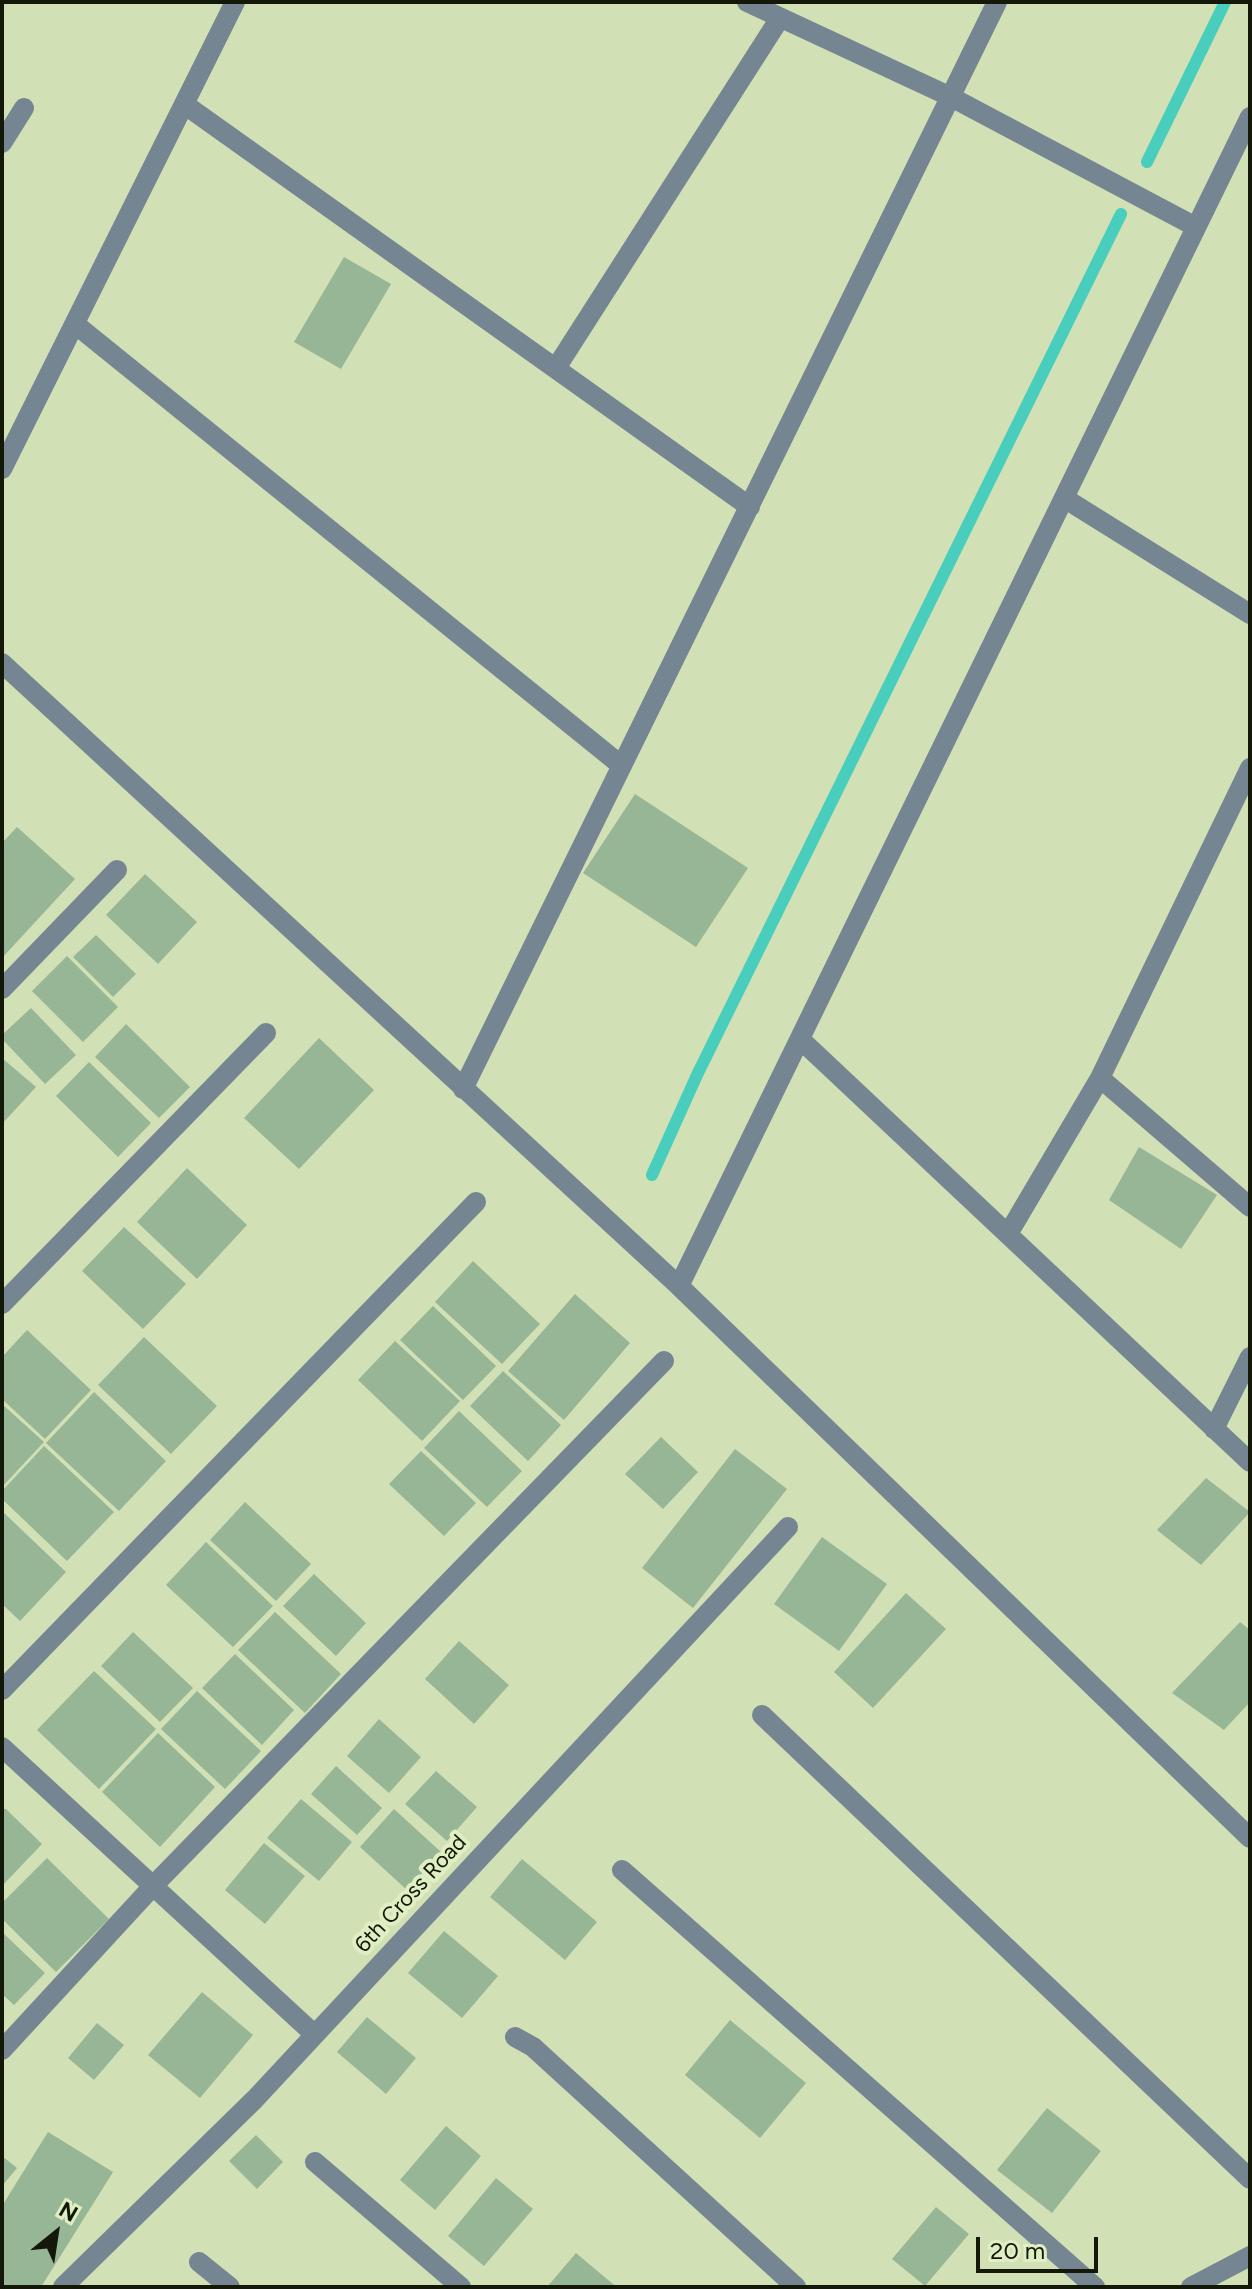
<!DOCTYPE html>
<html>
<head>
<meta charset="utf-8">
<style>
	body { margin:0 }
	#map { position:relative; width:1252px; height:2289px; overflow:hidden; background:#d2e0b6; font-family:Figtree,sans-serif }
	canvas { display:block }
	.frame { position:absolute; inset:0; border:4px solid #131809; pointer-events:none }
	.north { position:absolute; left:16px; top:2193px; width:80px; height:80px; -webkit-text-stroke:6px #dfeec3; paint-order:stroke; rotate:30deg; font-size:22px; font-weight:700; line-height:32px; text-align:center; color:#131809 }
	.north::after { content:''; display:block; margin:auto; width:28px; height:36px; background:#131809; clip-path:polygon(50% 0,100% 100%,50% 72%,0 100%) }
	.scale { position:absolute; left:976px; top:2237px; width:122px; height:36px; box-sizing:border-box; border:4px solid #131809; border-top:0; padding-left:10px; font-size:24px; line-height:28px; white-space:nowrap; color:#131809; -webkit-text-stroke:6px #dfeec3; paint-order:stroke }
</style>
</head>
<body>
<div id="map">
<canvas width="1252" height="2289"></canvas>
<div class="frame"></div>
<div class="north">N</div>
<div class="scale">20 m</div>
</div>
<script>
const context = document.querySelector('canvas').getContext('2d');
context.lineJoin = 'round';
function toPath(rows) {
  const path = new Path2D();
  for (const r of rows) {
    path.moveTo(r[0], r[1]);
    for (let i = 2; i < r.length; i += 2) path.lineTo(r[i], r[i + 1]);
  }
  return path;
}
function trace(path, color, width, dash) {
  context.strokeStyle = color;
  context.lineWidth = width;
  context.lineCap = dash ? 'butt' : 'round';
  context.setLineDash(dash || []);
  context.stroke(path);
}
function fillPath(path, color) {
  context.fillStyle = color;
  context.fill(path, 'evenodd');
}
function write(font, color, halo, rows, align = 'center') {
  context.font = font + ' Figtree,sans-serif';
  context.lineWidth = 8;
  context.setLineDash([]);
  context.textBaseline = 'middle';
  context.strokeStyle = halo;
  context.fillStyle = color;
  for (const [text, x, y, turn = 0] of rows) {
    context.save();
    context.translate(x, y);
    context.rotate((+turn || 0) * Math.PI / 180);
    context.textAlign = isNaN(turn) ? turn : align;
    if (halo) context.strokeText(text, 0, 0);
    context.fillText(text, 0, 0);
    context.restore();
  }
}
const stream = toPath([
	[1147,162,1225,2],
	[652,1175,697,1075,1121,214]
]);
const building = toPath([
	[344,257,391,284,341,369,294,342],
	[635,794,748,868,696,947,583,873],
	[17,827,75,879,2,958,2,843],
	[145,874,197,922,158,964,106,915],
	[96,935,136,974,113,997,73,957],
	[67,956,118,1007,83,1042,32,991],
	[31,1008,76,1055,45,1084,2,1039,2,1035],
	[126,1024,190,1087,159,1118,95,1057],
	[319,1038,374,1090,299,1169,244,1118],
	[2,1058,36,1087,2,1124],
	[89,1062,151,1123,118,1157,56,1096],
	[1139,1147,1217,1195,1181,1249,1109,1200],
	[187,1168,247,1225,197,1279,137,1222],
	[124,1227,186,1284,143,1329,82,1271],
	[473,1261,540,1324,502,1364,435,1302],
	[575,1294,630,1343,564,1420,508,1371],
	[433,1306,496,1366,463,1400,400,1340],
	[27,1330,91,1390,45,1439,2,1399,2,1357],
	[144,1337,217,1406,171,1454,98,1385],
	[395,1341,460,1401,422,1441,358,1380],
	[503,1371,561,1425,528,1461,470,1406],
	[94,1392,166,1461,119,1511,46,1443],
	[2,1404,44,1442,2,1487],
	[459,1411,522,1471,487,1507,424,1448],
	[661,1437,698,1472,663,1509,625,1474],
	[44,1446,114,1512,67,1561,2,1499,2,1491],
	[735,1449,787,1489,693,1608,642,1568],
	[421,1451,476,1503,444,1536,389,1484],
	[1206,1478,1250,1512,1201,1565,1157,1530],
	[245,1502,311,1564,276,1601,210,1540],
	[2,1511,66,1572,20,1621,2,1604],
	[822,1537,887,1584,839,1651,774,1604],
	[206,1542,273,1606,233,1647,166,1585],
	[314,1574,366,1623,336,1656,283,1606],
	[906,1593,946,1629,873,1708,834,1672],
	[275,1612,341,1674,305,1713,238,1650],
	[1240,1622,1250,1630,1250,1702,1224,1730,1172,1693],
	[133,1632,193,1688,160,1722,101,1666],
	[459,1641,509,1685,474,1724,425,1679],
	[235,1654,294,1710,262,1745,202,1688],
	[94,1671,156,1729,99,1789,37,1730],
	[197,1691,261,1751,225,1789,161,1729],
	[379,1719,421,1757,389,1793,347,1756],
	[158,1733,215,1787,160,1847,102,1792],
	[336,1766,382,1808,357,1835,311,1794],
	[436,1771,477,1807,447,1841,405,1804],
	[301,1799,352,1842,319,1881,267,1838],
	[2,1809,6,1809,42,1844,2,1886],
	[394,1809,441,1852,407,1890,360,1847],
	[264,1843,305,1876,265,1924,225,1890],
	[47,1858,109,1919,56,1972,2,1919,2,1903],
	[522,1859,597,1922,565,1960,490,1897],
	[444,1931,498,1976,462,2018,408,1973],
	[2,1932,45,1973,14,2005,2,1994],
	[202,1992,253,2035,200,2098,148,2055],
	[367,2017,416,2058,386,2094,337,2052],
	[730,2020,806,2083,760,2138,685,2075],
	[97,2023,124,2045,94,2080,68,2058],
	[1047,2108,1101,2151,1052,2213,997,2170],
	[446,2126,481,2156,435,2210,400,2180],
	[48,2132,113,2172,41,2287,2,2287,2,2206],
	[256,2135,283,2162,257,2189,229,2161],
	[2,2156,17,2168,2,2186],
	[496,2178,533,2209,484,2266,448,2236],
	[936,2207,969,2234,925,2286,892,2259],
	[576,2253,614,2285,612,2287,547,2287]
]);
const service = toPath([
	[2,143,24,108]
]);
const minor = toPath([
	[747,2,951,97,1196,227],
	[184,104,750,507],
	[75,324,622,766],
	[556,368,780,18],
	[2,469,235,2],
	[1064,498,1250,614],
	[2,663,679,1286,1250,1838],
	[2,989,117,870],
	[800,1039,1250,1462],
	[1100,1078,1250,1207],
	[463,1089,997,2],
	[1008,1234,1100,1078,1250,768],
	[679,1286,1250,117],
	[2,1304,266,1033],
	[1214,1429,1250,1357],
	[2,1690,476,1202],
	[762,1715,1250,2179],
	[2,1747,314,2034],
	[622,1870,1095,2287],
	[515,2037,533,2047,796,2287],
	[2,2050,154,1885,664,1361],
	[315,2162,461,2287],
	[199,2262,230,2287],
	[63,2287,255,2099,788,1527],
	[1191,2287,1250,2256]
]);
const streetNames = [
	["6th Cross Road",411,1894,-47]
];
trace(stream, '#49cdbc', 12);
fillPath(building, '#97b695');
trace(service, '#768592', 20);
trace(minor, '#768592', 20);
write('22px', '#131809', '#dfeec3', streetNames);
</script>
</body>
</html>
